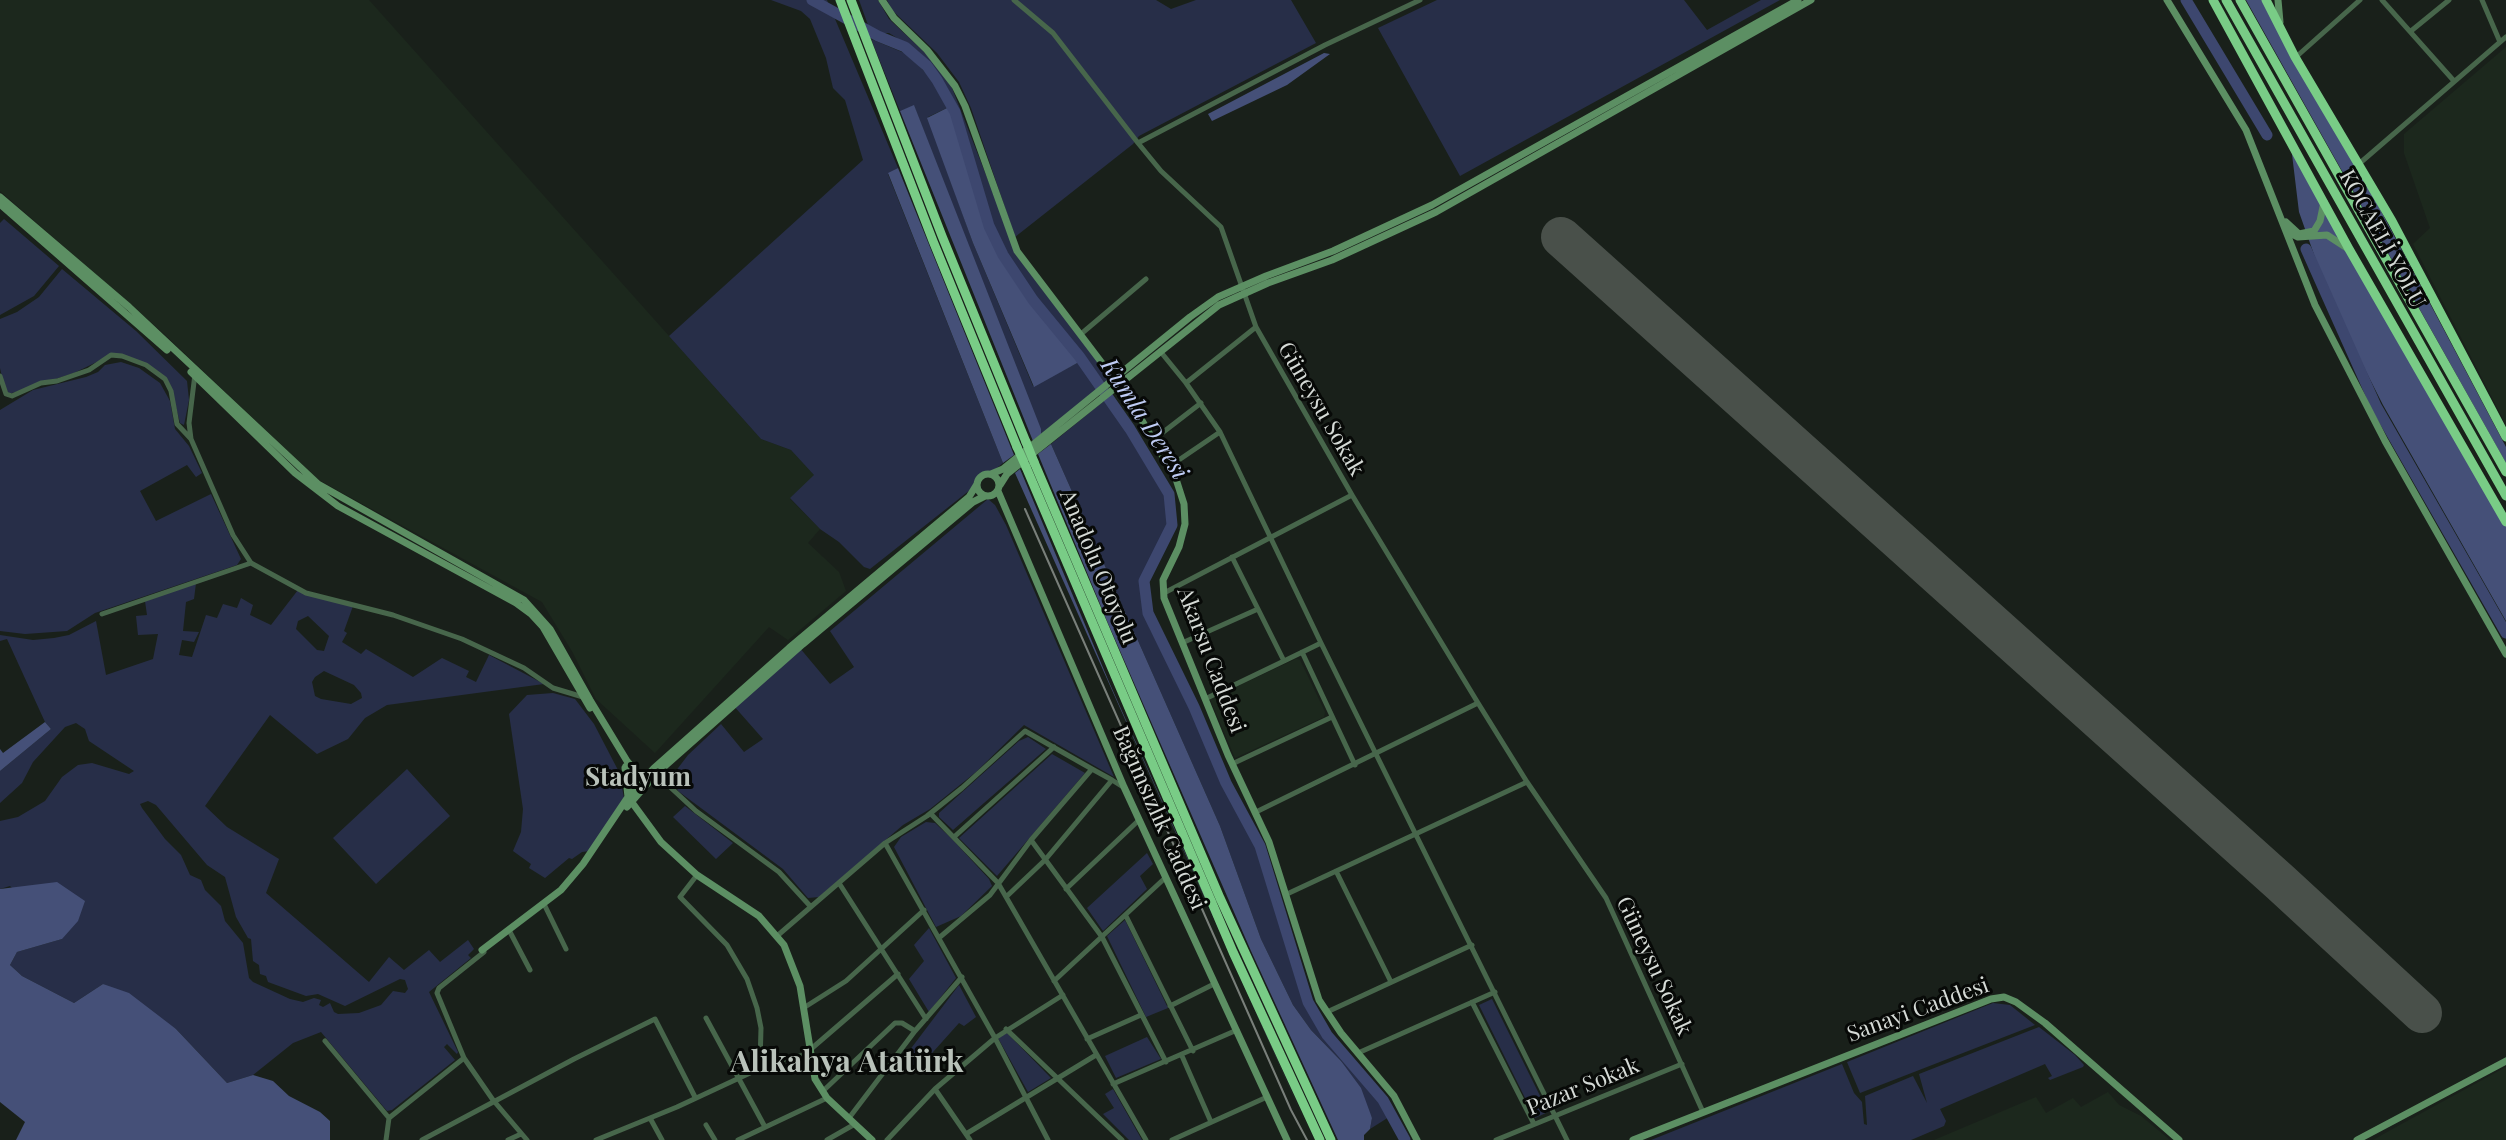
<!DOCTYPE html>
<html>
<head>
<meta charset="utf-8">
<style>
	body { margin:0 }
	canvas { display:block; background:#19201a }
</style>
</head>
<body>
<canvas width="2506" height="1140"></canvas>
<script>
const context = document.querySelector('canvas').getContext('2d');
context.lineJoin = 'round';
function fillPath(path, color) {
  context.fillStyle = color;
  context.fill(path, 'evenodd');
}
function toPath(rows) {
  const path = new Path2D();
  for (const r of rows) {
    if (r.length === 3) {
      path.moveTo(r[0] + r[2], r[1]);
      path.arc(r[0], r[1], r[2], 0, 2 * Math.PI);
      continue;
    }
    path.moveTo(r[0], r[1]);
    for (let i = 2; i < r.length; i += 2) path.lineTo(r[i], r[i + 1]);
  }
  return path;
}
function trace(path, color, width, dash) {
  context.strokeStyle = color;
  context.lineWidth = width;
  context.lineCap = dash ? 'butt' : 'round';
  context.setLineDash(dash || []);
  context.stroke(path);
}
function write(font, color, halo, rows, align = 'center') {
  context.font = font + ' "Playfair Display",serif';
  context.lineWidth = 6;
  context.setLineDash([]);
  context.textBaseline = 'middle';
  context.strokeStyle = halo;
  context.fillStyle = color;
  for (const [text, x, y, turn = 0] of rows) {
    context.save();
    context.translate(x, y);
    context.rotate((+turn || 0) * Math.PI / 180);
    context.textAlign = isNaN(turn) ? turn : align;
    if (halo) context.strokeText(text, 0, 0);
    context.fillText(text, 0, 0);
    context.restore();
  }
}
const built = toPath([
	[0,0,369,0,761,439,791,450,815,476,790,499,820,529,808,543,839,572,846,591,788,640,769,627,655,753,596,699,573,653,542,602,317,479,162,332,0,191],
	[2506,47,2506,425,2413,244,2430,228,2404,153,2404,134],
	[1296,659,1300,660,1325,712,1324,717,1235,758,1210,699],
	[2506,1067,2506,1140,2373,1140,2398,1126],
	[2108,1092,2119,1105,2141,1116,2170,1140,1934,1140,2036,1097,2046,1113,2073,1098,2081,1107]
]);
const green = toPath([
	[771,0,827,0,898,168,888,174,1003,463,992,472,980,475,970,490,870,569,864,567,839,542,820,529,790,498,814,475,791,450,761,439,669,336,863,160,845,100,833,88,826,58,810,19,801,11],
	[859,0,878,0,889,19,936,63,952,88,1011,239,1112,376,1105,383,1037,300,1008,257,994,227,958,108,947,87,918,51,889,33,881,33,868,25],
	[887,0,1156,0,1171,9,1196,0,1291,0,1316,43,1139,136,1133,144,1015,237,971,108,959,82,937,53,892,10],
	[1437,0,1684,0,1707,30,1761,0,1780,0,1460,176,1378,28],
	[871,39,909,55,937,85,949,107,928,117,973,243,1033,386,1079,362,1097,389,1041,434,914,106,900,111],
	[4,219,59,266,34,296,0,315,0,223],
	[62,269,136,331,187,381,189,400,184,425,180,423,170,384,148,366,111,355,74,373,9,394,4,386,0,368,0,319,17,312,39,297],
	[121,362,139,368,160,383,170,401,175,429,189,446,202,473,196,477,187,465,140,491,156,521,211,494,241,559,237,565,95,613,67,631,25,634,0,631,0,410,33,390,86,377,98,372,105,365],
	[1105,400,1150,465,1166,495,1169,523,1141,582,1141,596,1150,629,1178,681,1221,779,1259,851,1303,999,1311,1016,1329,1044,1382,1105,1389,1117,1370,1129,1372,1118,1341,1061,1311,1030,1293,1005,1261,939,1220,826,1051,444],
	[988,499,995,505,1006,525,1114,777,1024,725,976,772,930,809,903,825,819,897,808,898,783,869,678,791,672,776,688,755,721,724,744,752,763,739,733,705,799,647,830,684,854,667,830,631],
	[196,583,194,599,186,602,183,631,199,632,194,642,182,640,179,655,192,657,206,615,217,618,223,604,237,608,241,598,253,605,250,615,271,625,298,590,353,606,344,631,347,633,342,642,361,654,366,649,413,677,442,658,469,671,466,677,476,682,489,655,544,684,387,705,365,718,348,739,317,754,270,715,205,806,227,827,279,859,266,893,369,982,389,957,404,970,429,950,440,962,468,940,474,949,468,955,471,958,429,992,458,1052,457,1054,447,1044,444,1047,455,1060,392,1110,387,1111,321,1032,293,1043,253,1075,227,1083,176,1029,103,984,74,1003,22,976,10,965,17,952,62,939,10,886,0,889,0,821,18,817,45,801,62,777,78,765,92,763,129,774,134,771,89,741,85,729,76,723,65,727,33,762,22,783,0,803,0,771,51,729,45,722,7,639,0,641,0,635,33,640,54,638,69,635,96,621,106,675,153,659,158,634,138,635,136,616,147,615,145,601],
	[308,616,329,636,324,651,317,650,296,629,298,621],
	[324,671,354,685,361,693,362,698,351,704,321,699,315,696,312,682,315,677],
	[148,801,156,805,207,865,225,877,236,917,248,938,251,939,253,961,259,965,260,974,266,976,268,982,306,996,318,994,345,1006,400,979,405,980,408,989,405,993,393,991,381,1005,359,1013,338,1014,334,1012,330,1003,323,1007,319,1005,321,1000,314,998,303,1002,290,999,253,982,249,978,243,943,225,921,221,906,205,890,201,880,190,875,181,855,165,839,142,808,140,804],
	[553,693,575,699,594,724,619,772,624,798,590,851,582,852,572,859,569,858,545,878,529,868,531,864,513,851,521,832,523,809,509,714,527,695],
	[1028,737,1046,749,953,830,939,817,939,813,1019,741],
	[1052,754,1085,773,997,876,959,838],
	[407,769,450,816,376,884,333,838],
	[685,806,733,843,716,859,673,817],
	[926,822,935,823,952,839,989,879,992,886,961,916,936,927,894,847,901,837],
	[1147,853,1153,864,1140,876,1147,889,1103,931,1087,908],
	[1125,920,1168,1008,1146,1017,1107,936],
	[929,928,956,978,929,1012,909,979,924,961,914,945],
	[959,985,976,1017,964,1026,959,1023,916,1071,903,1059],
	[1492,999,1548,1112,1535,1118,1479,1005],
	[1993,1003,2010,1005,2035,1025,1860,1093,1847,1062],
	[2039,1027,2075,1055,2084,1065,2083,1067,2050,1080,2048,1078,2052,1076,2045,1064,1940,1109,1946,1121,1944,1126,1911,1140,1651,1140,1842,1064,1854,1093,1862,1102,1864,1124,1867,1125,1865,1096,1913,1076,1927,1103,1919,1074],
	[1007,1033,1051,1078,1028,1092,998,1038],
	[1147,1037,1161,1059,1116,1078,1105,1056],
	[1113,1089,1142,1140,1129,1140,1103,1114,1114,1108,1105,1094]
]);
const forest = toPath([
	[2246,0,2262,0,2355,162,2506,447,2506,463],
	[1324,53,1330,54,1287,85,1212,121,1208,114],
	[914,105,1041,429,1041,434,1033,441,900,111],
	[949,107,990,238,1020,288,1079,362,1034,387,973,243,927,118],
	[2291,146,2506,526,2506,621,2383,405,2340,320,2322,277,2299,212],
	[898,168,1014,455,1003,463,888,173],
	[1051,444,1220,826,1261,939,1293,1005,1311,1030,1341,1061,1361,1088,1372,1118,1370,1129,1364,1135,1364,1140,1338,1140,1251,951,1107,621,1038,454],
	[1020,469,1109,682,1313,1140,1015,473],
	[45,722,51,729,0,771,0,749,3,753],
	[57,882,85,901,78,921,62,939,17,952,10,965,22,976,74,1003,103,984,129,993,176,1029,227,1083,253,1075,273,1081,289,1096,320,1112,330,1121,330,1140,16,1140,25,1122,0,1102,0,889]
]);
const river = toPath([
	[812,0,878,36,905,47,927,66,937,80,955,112,989,226,1003,255,1033,300,1079,356,1130,429,1169,494,1172,525,1144,581,1148,613,1194,707,1226,783,1260,846,1308,1002,1327,1035,1383,1100,1405,1140],
	[2186,0,2267,135],
	[2306,249,2376,406,2506,633]
]);
const runway = toPath([
	[1561,237,2281,883,2422,1013]
]);
const street = toPath([
	[1014,0,1053,33,1138,143],
	[2382,0,2454,81],
	[2482,0,2500,42],
	[2411,31,2449,0],
	[2296,57,2360,0],
	[2360,163,2506,37],
	[1256,327,1221,227,1161,171,1138,143,1325,45,1420,0],
	[1081,334,1146,279],
	[1160,351,1186,383],
	[195,374,189,423,191,439,233,535,251,563],
	[0,376,6,394,12,396,41,383,57,381,89,370,111,355,122,356,146,365,165,379,171,391,177,424,191,439],
	[1153,440,1201,403],
	[1170,466,1220,432],
	[1164,593,1352,495],
	[102,614,251,563,306,593,393,615,462,639,524,668,553,688,583,697],
	[1182,643,1258,609],
	[1302,652,1355,765],
	[1284,661,1321,643],
	[1205,699,1284,661,1232,557],
	[1232,764,1332,717],
	[656,774,696,811,779,872,811,907],
	[1256,812,1478,703],
	[931,814,998,883,1146,1140],
	[954,837,1054,747],
	[1031,840,1102,937,1166,1062],
	[885,843,995,1038,1048,1140],
	[1336,871,1391,982],
	[839,883,926,1019],
	[1066,889,1139,820],
	[1287,894,1527,782],
	[1006,897,1045,860,1112,780,1123,787],
	[544,904,566,949],
	[1126,916,1193,1051],
	[510,932,530,970],
	[777,936,885,843,927,816,962,788,1025,731,1092,769],
	[940,937,990,895,1031,840,1092,769,1112,780],
	[484,952,439,988,437,993,464,1058,493,1100,527,1140],
	[1054,981,1165,878],
	[1472,1002,1534,1124],
	[1170,1006,1214,984],
	[805,1007,846,981,924,910],
	[1327,1012,1472,945],
	[706,1018,765,1127],
	[1006,1029,1122,1140],
	[1087,1039,1141,1015],
	[325,1041,389,1118],
	[811,1049,898,974],
	[1358,1053,1495,992],
	[1182,1056,1211,1122],
	[760,1064,810,1054],
	[1113,1084,1237,1030],
	[935,1089,970,1140],
	[823,1091,895,1023,902,1023,915,1031],
	[650,1118,662,1140],
	[849,1118,915,1031,962,977],
	[706,1125,715,1140],
	[966,1134,1096,1055],
	[386,1140,389,1118,464,1058],
	[422,1140,574,1059,655,1019,695,1097],
	[508,1140,521,1134],
	[596,1140,677,1107,750,1073,760,1064,761,1028,757,1008,747,979,727,945,680,897,697,875],
	[738,1140,827,1098],
	[827,1140,855,1124],
	[887,1140,935,1089,995,1038,1063,995],
	[1172,1140,1267,1097],
	[1496,1140,1682,1064],
	[1567,1140,1321,643,1220,432,1186,383,1256,327,1352,495,1478,703,1527,782,1606,898,1703,1112]
]);
const secondary = toPath([
	[882,0,894,18,927,50,955,86,965,106,1017,251,1130,400,1176,479,1184,504,1185,524,1179,547,1163,580,1164,598,1228,755,1269,842,1319,1000,1341,1033,1394,1096,1417,1140],
	[2167,0,2246,130,2315,305,2385,441,2506,654],
	[2278,0,2280,22],
	[0,197,129,307,318,484,524,600,550,629,590,700,627,761,643,780,642,789],
	[0,204,167,350],
	[2286,222,2299,234,2314,231,2320,221,2324,202],
	[2286,231,2298,237,2327,235,2347,248],
	[191,372,295,473,338,506,516,603,531,614,543,627,590,708],
	[988,485,11],
	[991,474,1003,469,1190,317,1218,297,1266,276,1333,251,1432,205,1798,0],
	[1000,485,1007,474,1219,305,1268,283,1332,260,1436,212,1811,0],
	[998,491,1124,787,1287,1140],
	[626,766,639,784,646,785],
	[625,768,628,797,661,842,697,875,759,916,784,945,800,986,815,1079,827,1098,872,1140],
	[627,807,656,774,803,644,973,502,985,496],
	[482,950,561,890,583,864,628,797,654,768,789,648,969,497,977,484],
	[1633,1140,1991,999,2004,997,2016,1002,2045,1023,2179,1140],
	[2357,1140,2506,1061]
]);
const highway = toPath([
	[840,0,933,241,1017,447],
	[851,0,942,236,1026,442],
	[2213,0,2349,249,2506,522],
	[2226,0,2506,496],
	[2240,0,2506,472],
	[2266,0,2295,57,2392,221,2506,437],
	[1034,462,1220,898,1331,1140],
	[1026,467,1233,952,1320,1140]
]);
const tram = toPath([
	[1025,509,1291,1110,1307,1140]
]);
const highwayBridge = toPath([
	[1026,442,1034,462],
	[1017,447,1026,467]
]);
const streetNames = [
	["KOCAELİ YOLU",2382,239,61],
	["Güneysu Sokak",1321,409,60],
	["Anadolu Otoyolu",1098,567,67],
	["Akarsu Caddesi",1211,660,69],
	["Bağımsızlık Caddesi",1159,818,66],
	["Güneysu Sokak",1654,966,65],
	["Sanayi Caddesi",1918,1010,-20],
	["Pazar Sokak",1583,1087,-22]
];
const waterNames = [
	["Kumla Deresi",1144,419,57]
];
const quarterNames = [
	["Stadyum",638,778]
];
const districtNames = [
	["Alikahya Atatürk",847,1063]
];
fillPath(built, '#1c281d');
fillPath(green, '#272e48');
fillPath(forest, '#455078');
trace(river, '#3d476f', 11);
trace(runway, '#49504a', 40);
trace(street, '#47664b', 5);
trace(secondary, '#5c8f63', 7);
trace(highway, '#79cc86', 9);
trace(tram, '#797f7a', 2);
trace(highwayBridge, '#79cc86', 9);
write('22px', '#d5dad6', '#070907', streetNames);
write('italic 24px', '#bfccf5', '#070907', waterNames);
write('bold 26px', '#b9c2ba', '#070907', quarterNames);
write('bold 30px', '#b9c2ba', '#070907', districtNames);
</script>
</body>
</html>
